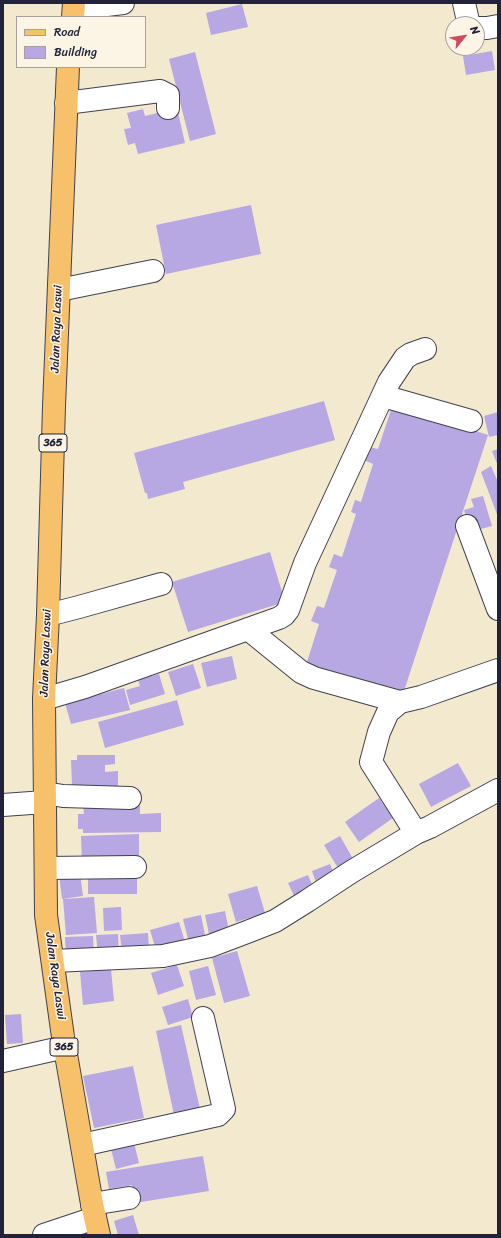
<!DOCTYPE html>
<html>
<head>
<meta charset="utf-8">
<style>
	body { margin:0 }
	#map { position:relative; width:501px; height:1238px; overflow:hidden; background:#f3e9cf; font-family:Sriracha,sans-serif }
	canvas { display:block }
	.frame { position:absolute; inset:0; border:4px solid #22223b; pointer-events:none }
	.legend { position:absolute; left:16px; top:16px; width:130px; height:52px; box-sizing:border-box; background:#fcf5e5; border:1px solid #a5a1a1; margin:0; padding:5px 7px; list-style:none; font-size:12px; color:#22223b }
	.legend li { display:flex; align-items:center; gap:8px; height:20px }
	.legend b { width:20px; border:1px solid #a5a1a1 }
	.north { position:absolute; left:445px; top:16px; width:40px; height:40px; box-sizing:border-box; background:#fcf5e5; border:1px solid #a5a1a1; border-radius:50%; rotate:60deg; font-size:11px; font-weight:700; line-height:16px; text-align:center; color:#22223b }
	.north::after { content:''; display:block; margin:auto; width:14px; height:18px; background:#d1495b; clip-path:polygon(50% 0,100% 100%,50% 72%,0 100%) }
</style>
</head>
<body>
<div id="map">
<canvas width="501" height="1238"></canvas>
<div class="frame"></div>
<ul class="legend">
<li><b style="height:5px;background:#f7c06b"></b>Road</li>
<li><b style="height:11px;background:#b7a7e3"></b>Building</li>
</ul>
<div class="north">N</div>
</div>
<script>
const context = document.querySelector('canvas').getContext('2d');
context.lineJoin = 'round';
function fillPath(path, color) {
  context.fillStyle = color;
  context.fill(path, 'evenodd');
}
function toPath(rows) {
  const path = new Path2D();
  for (const r of rows) {
    path.moveTo(r[0], r[1]);
    for (let i = 2; i < r.length; i += 2) path.lineTo(r[i], r[i + 1]);
  }
  return path;
}
function trace(path, color, width, dash) {
  context.strokeStyle = color;
  context.lineWidth = width;
  context.lineCap = dash ? 'butt' : 'round';
  context.setLineDash(dash || []);
  context.stroke(path);
}
function write(font, color, halo, rows, align = 'center') {
  context.font = font + ' Sriracha,sans-serif';
  context.lineWidth = 3;
  context.setLineDash([]);
  context.textBaseline = 'middle';
  context.strokeStyle = halo;
  context.fillStyle = color;
  for (const [text, x, y, turn = 0] of rows) {
    context.save();
    context.translate(x, y);
    context.rotate((+turn || 0) * Math.PI / 180);
    context.textAlign = isNaN(turn) ? turn : align;
    if (halo) context.strokeText(text, 0, 0);
    context.fillText(text, 0, 0);
    context.restore();
  }
}
const building = toPath([
	[242,4,248,27,211,35,206,13],
	[492,51,495,70,466,75,463,56],
	[195,52,216,134,190,141,169,59],
	[177,108,185,143,138,154,135,143,128,145,124,129,131,128,127,113,143,109,145,116],
	[251,205,261,254,166,274,156,225],
	[324,401,335,440,183,482,185,489,148,499,147,493,145,493,134,453],
	[393,404,488,435,402,697,306,665,319,624,311,621,317,606,324,608,337,570,329,567,334,554,342,557,356,514,351,512,355,500,361,502,373,464,364,460,369,447,378,449],
	[498,412,498,435,489,437,484,416],
	[498,449,498,466,492,451],
	[491,466,498,482,498,517,481,472],
	[483,496,492,526,477,530,468,524,464,510,474,507,471,499],
	[270,552,285,602,188,632,172,582],
	[232,656,237,679,207,687,201,663],
	[193,664,201,688,176,696,168,672],
	[159,674,165,694,130,705,126,690,140,686,138,680],
	[124,688,130,710,71,724,65,703],
	[177,700,184,725,105,748,98,722],
	[77,755,115,755,115,764,105,765,105,772,118,771,118,793,79,794,79,785,72,785,71,760,77,760],
	[458,763,471,786,431,807,419,784],
	[379,798,393,818,359,842,345,822],
	[140,802,140,814,161,813,161,832,83,833,83,829,78,829,78,814,84,814,83,803],
	[139,834,139,862,82,864,81,836],
	[340,836,353,859,338,868,324,845],
	[330,864,336,878,317,885,312,871],
	[88,870,137,870,137,894,88,894],
	[80,873,83,896,62,899,59,875],
	[308,875,314,889,295,898,288,883],
	[257,886,265,913,236,922,228,894],
	[94,897,97,933,66,935,63,899],
	[121,907,122,930,104,931,103,908],
	[225,911,230,936,210,939,205,915],
	[201,915,206,940,189,943,183,919],
	[179,922,185,942,156,950,150,930],
	[148,933,149,949,122,952,120,935],
	[118,934,119,954,98,955,96,935],
	[93,936,94,955,66,956,65,937],
	[237,951,250,996,224,1003,212,958],
	[177,965,184,986,158,995,151,973],
	[208,966,216,995,196,1000,189,971],
	[111,969,114,1001,83,1005,80,972],
	[188,999,193,1017,168,1025,162,1007],
	[21,1014,23,1043,7,1044,5,1015],
	[181,1025,200,1109,174,1115,156,1031],
	[133,1066,144,1118,94,1128,83,1076],
	[134,1143,139,1163,116,1169,111,1149],
	[203,1156,209,1191,135,1203,132,1185,109,1189,106,1172],
	[133,1215,139,1235,118,1235,114,1221]
]);
const minor = toPath([
	[464,3,468,21,470,24],
	[74,9,123,3],
	[477,28,487,28,498,26],
	[66,103,160,91,168,95,168,108],
	[59,290,153,271],
	[383,396,471,421],
	[467,526,498,609],
	[48,615,79,607,161,584],
	[248,629,301,672,314,678,400,702,421,697,498,670],
	[44,699,85,687,279,618,284,615,288,610,305,563,389,382,405,358,411,354,425,349],
	[400,702,388,712,379,732,371,762,416,833],
	[45,793,63,796,130,798],
	[3,805,45,802],
	[46,868,135,867],
	[53,961,163,956,210,946,247,932,275,921,307,901,351,872,416,833,430,827,498,790],
	[3,1061,65,1047],
	[82,1145,218,1115,224,1109,203,1018],
	[92,1204,129,1198],
	[44,1235,95,1218]
]);
const major = toPath([
	[73,17,74,3],
	[68,67,54,406,48,615,44,699,46,915,63,1037,92,1204,99,1235]
]);
const shields = [
	[53,443,28],
	[64,1047,28]
];
const shieldNames = [
	["365",53,443],
	["365",64,1047]
];
const streetNames = [
	["Jalan Raya Laswi",57,329,-88],
	["Jalan Raya Laswi",46,653,-88],
	["Jalan Raya Laswi",55,976,82]
];
fillPath(building, '#b7a7e3');
trace(minor, '#414051', 24);
trace(major, '#414051', 24);
trace(minor, '#fff', 22);
trace(major, '#f7c06b', 22);
for (const [x, y, w] of shields) {
  const box = new Path2D();
  box.roundRect(x - w / 2, y - 9, w, 18, 3);
  context.fillStyle = '#fcf5e5';
  context.fill(box);
  trace(box, '#22223b', 1);
}
write('bold 11px', '#22223b', null, shieldNames);
write('12px', '#22223b', '#fcf5e5', streetNames);
</script>
</body>
</html>
